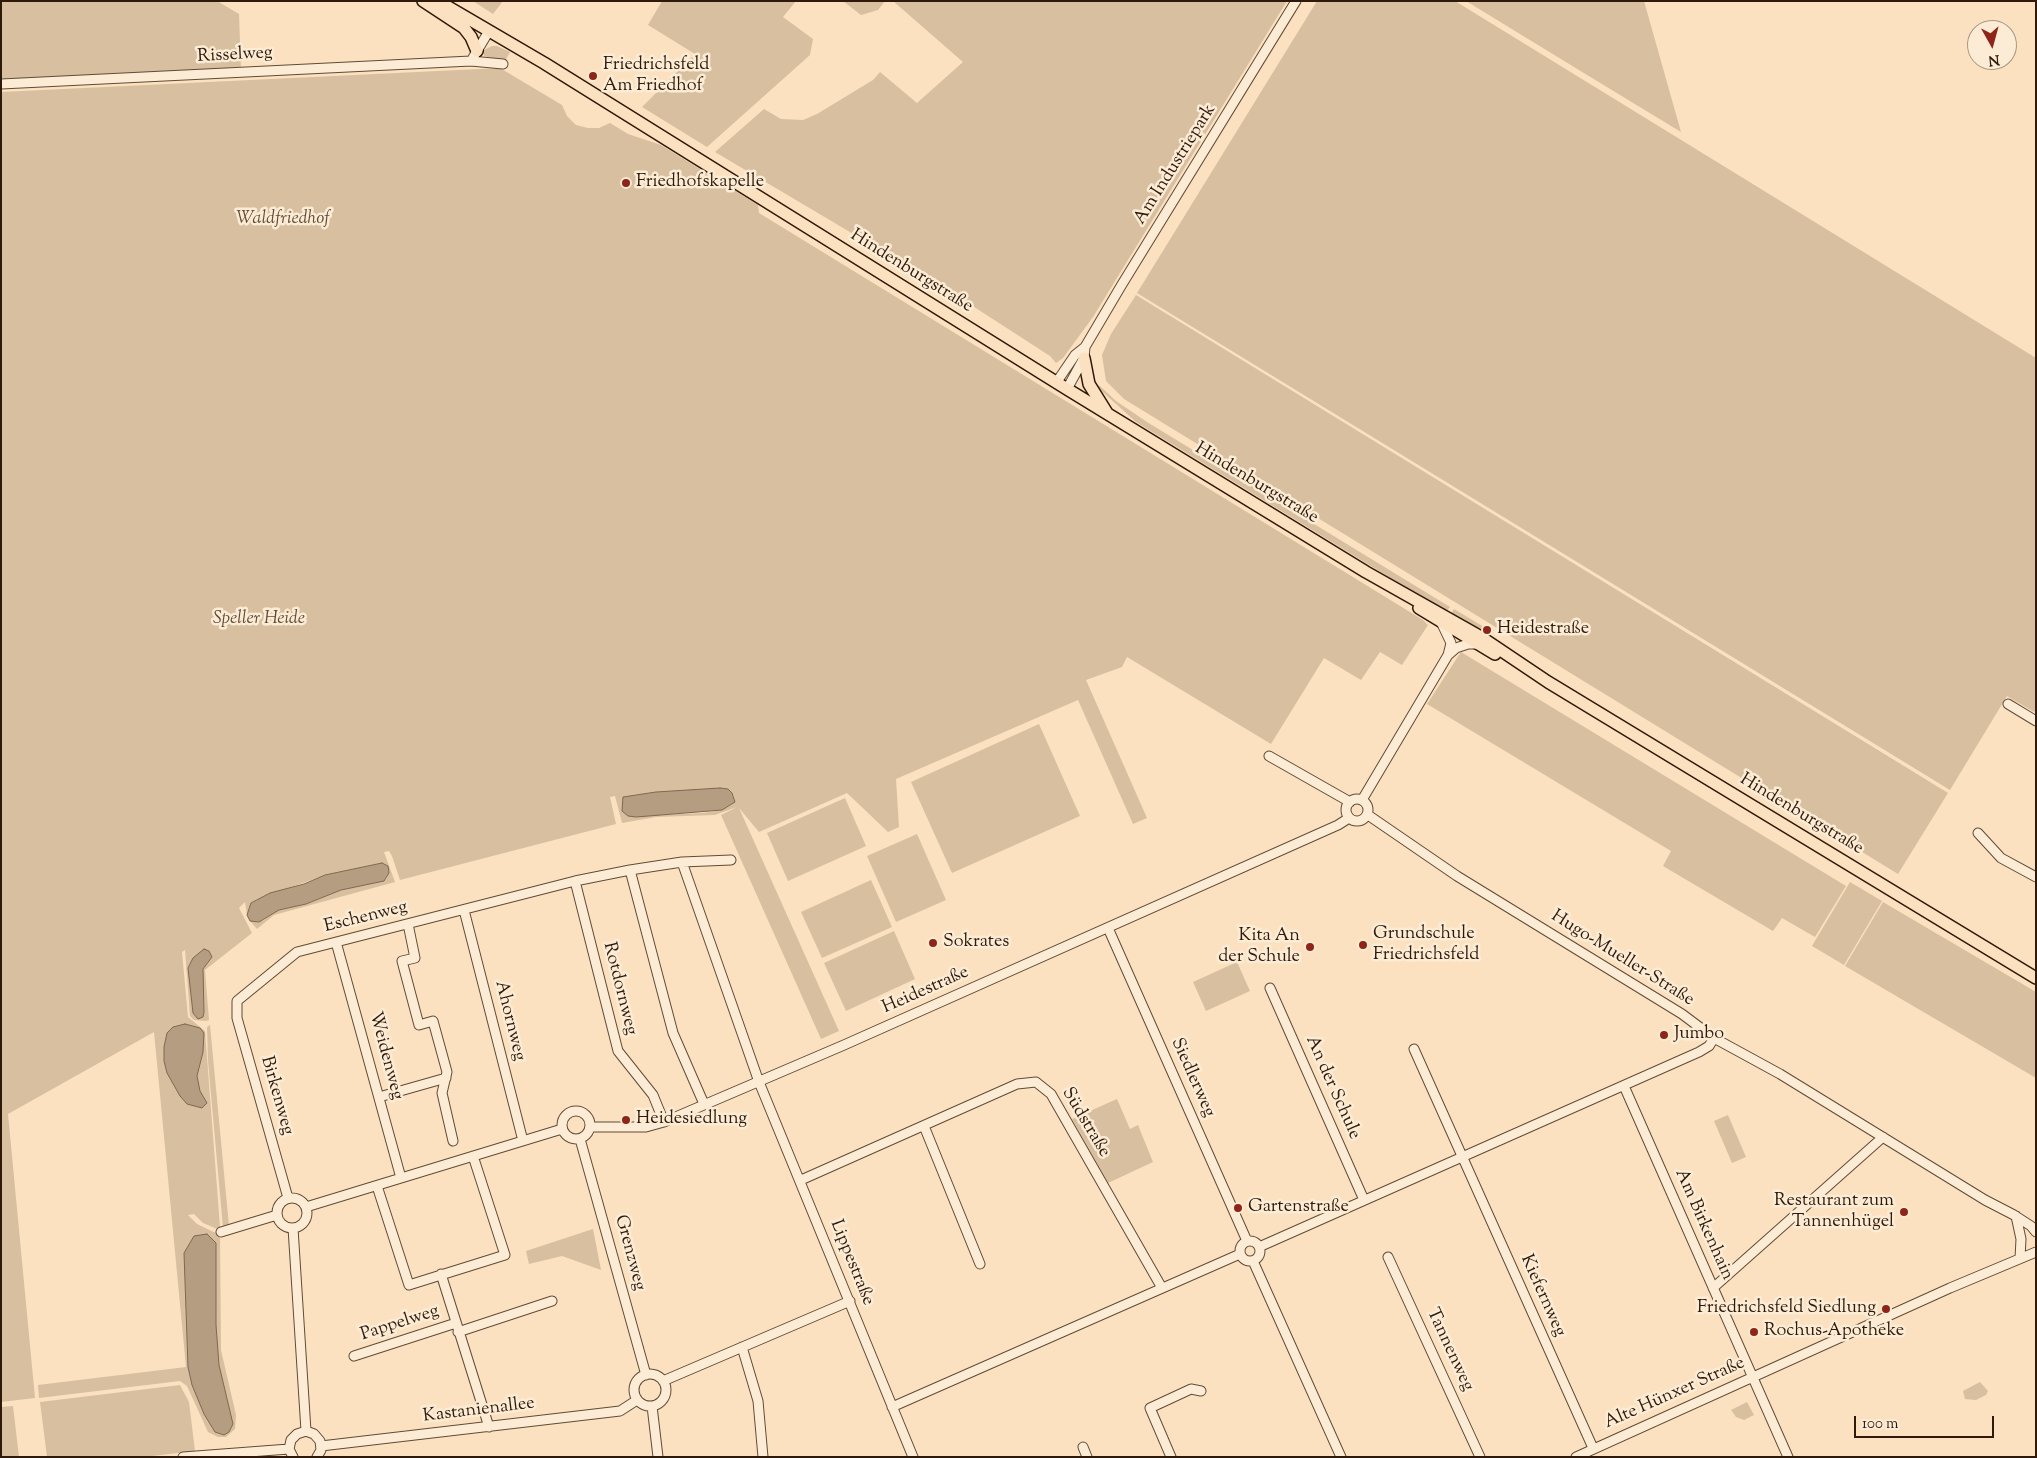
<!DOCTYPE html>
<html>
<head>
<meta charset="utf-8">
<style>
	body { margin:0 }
	#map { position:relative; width:2037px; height:1458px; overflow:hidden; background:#fbe1bf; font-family:"Sorts Mill Goudy",serif }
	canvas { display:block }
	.frame { position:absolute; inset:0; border:2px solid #2e190a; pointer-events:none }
	.north { position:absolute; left:1967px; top:20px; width:50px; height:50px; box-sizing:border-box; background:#fcecd5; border:1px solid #aa9884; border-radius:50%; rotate:173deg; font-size:14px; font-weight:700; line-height:20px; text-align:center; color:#2e190a }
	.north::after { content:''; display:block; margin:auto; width:18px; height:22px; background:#8f2418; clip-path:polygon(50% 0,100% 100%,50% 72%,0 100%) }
	.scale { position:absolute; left:1854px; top:1416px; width:140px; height:22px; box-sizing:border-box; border:2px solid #2e190a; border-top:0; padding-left:6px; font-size:15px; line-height:18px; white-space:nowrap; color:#2e190a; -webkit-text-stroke:4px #fcecd5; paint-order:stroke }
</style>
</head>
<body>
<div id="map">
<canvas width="2037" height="1458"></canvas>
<div class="frame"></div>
<div class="north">N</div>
<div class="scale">100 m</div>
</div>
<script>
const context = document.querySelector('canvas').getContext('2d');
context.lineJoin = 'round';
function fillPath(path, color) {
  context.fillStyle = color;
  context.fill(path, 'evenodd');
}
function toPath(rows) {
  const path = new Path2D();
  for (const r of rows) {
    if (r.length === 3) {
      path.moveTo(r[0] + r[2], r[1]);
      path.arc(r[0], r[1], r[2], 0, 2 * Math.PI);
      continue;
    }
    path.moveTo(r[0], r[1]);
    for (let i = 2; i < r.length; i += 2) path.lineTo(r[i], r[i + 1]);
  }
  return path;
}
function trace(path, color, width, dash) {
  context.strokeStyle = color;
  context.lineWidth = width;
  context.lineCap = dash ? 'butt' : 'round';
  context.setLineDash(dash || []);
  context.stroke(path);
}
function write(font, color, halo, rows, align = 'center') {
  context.font = font + ' "Sorts Mill Goudy",serif';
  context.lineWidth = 5;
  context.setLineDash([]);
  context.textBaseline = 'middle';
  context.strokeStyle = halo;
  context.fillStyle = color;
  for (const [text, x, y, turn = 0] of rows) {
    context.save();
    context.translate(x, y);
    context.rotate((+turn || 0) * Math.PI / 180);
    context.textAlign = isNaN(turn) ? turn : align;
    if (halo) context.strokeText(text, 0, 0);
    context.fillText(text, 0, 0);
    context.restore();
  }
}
const green = toPath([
	[1,1,217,1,239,14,241,70,1,81],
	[473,1,503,1,493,14],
	[662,1,796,1,783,17,813,39,810,55,707,147,642,107,695,54,648,25],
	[843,1,885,1,878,10,861,15],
	[893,1,1287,1,1093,317,1063,358,1056,363,1050,356,951,292,715,152,764,109,781,119,803,120,817,114,873,80,880,72,917,103,963,62],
	[1317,1,1455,1,2036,358,2036,709,2034,712,2007,696,1950,790,1137,293],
	[1466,1,1644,1,1681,132,1592,78],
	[492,46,497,46,510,52,505,61,484,56,484,50],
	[500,68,562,105,567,116,576,125,588,128,599,128,610,123,628,134,661,145,758,205,759,213,1423,620,1428,625,1402,665,1380,652,1361,680,1324,658,1271,744,1127,657,1122,667,1086,680,1147,818,1133,824,1078,700,896,779,899,827,888,832,847,793,759,832,739,808,839,1031,821,1039,721,815,737,807,715,815,656,817,622,823,615,796,610,797,616,824,400,880,392,856,389,851,384,852,395,882,274,915,257,929,250,921,262,921,279,910,306,904,341,890,386,879,389,873,382,863,325,875,258,899,251,903,247,915,245,902,239,908,252,933,205,970,209,1020,206,1021,194,1020,190,1016,185,950,182,952,188,1017,205,1031,220,1227,217,1229,203,1223,194,1214,188,1215,197,1224,220,1235,221,1350,236,1415,235,1429,226,1437,218,1437,208,1432,187,1386,180,1381,39,1398,38,1385,186,1367,154,1032,8,1114,35,1398,1,1402,1,92],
	[728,789,734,797,722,810,703,813,628,816,623,797,656,792],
	[208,963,205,965,202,973,204,1015,193,1013,189,965],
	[1136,295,1948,793,1898,874,1124,399,1106,381,1102,355,1111,334],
	[1094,384,1100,386,1116,401,1147,422,1450,607,1446,612,1136,422],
	[1454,609,1484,627,1483,630,1450,615],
	[1461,652,1846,886,1815,937,1782,918,1773,931,1663,866,1671,851,1427,704],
	[1039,724,1080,816,952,873,911,782],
	[845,798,866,846,788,881,767,833],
	[917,834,946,900,896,922,867,856],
	[871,880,892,927,822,958,801,912],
	[1850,882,1882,901,1844,965,1812,946],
	[1883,902,2036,992,2036,1078,1845,966],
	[894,931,915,979,846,1011,824,963],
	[1237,962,1250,991,1206,1011,1193,982],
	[210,1025,229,1226,223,1228,208,1061,207,1027],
	[1117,1099,1130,1129,1138,1125,1153,1162,1108,1183,1072,1119],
	[1728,1115,1746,1157,1732,1163,1714,1121],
	[593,1229,601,1270,562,1256,529,1264,526,1251],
	[1980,1382,1988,1391,1986,1395,1976,1400,1965,1399,1963,1391],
	[180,1385,189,1402,195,1451,144,1457,47,1457,40,1402],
	[1747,1402,1754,1415,1744,1420,1736,1417,1731,1410],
	[13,1406,19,1457,1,1457,1,1407]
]);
const water = toPath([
	[720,788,728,789,732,793,735,802,722,810,636,817,628,816,622,811,623,797,656,792,720,788],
	[382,863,388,866,389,873,384,881,341,890,306,904,279,910,259,922,250,921,247,915,251,903,270,893,304,884,325,875,382,863],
	[204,949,209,951,212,957,203,969,204,1012,203,1017,198,1019,193,1013,188,968,193,958,204,949],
	[185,1024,200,1028,204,1033,203,1052,197,1076,200,1091,207,1103,202,1108,187,1104,180,1096,167,1073,164,1061,164,1047,167,1033,173,1027,185,1024],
	[207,1234,216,1243,216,1325,219,1365,233,1424,229,1432,224,1435,215,1432,204,1414,192,1385,188,1367,184,1253,194,1236,207,1234]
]);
const minor = toPath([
	[489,31,471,61,503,64],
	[1,84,471,61],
	[1056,383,1075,355,1085,347],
	[1067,389,1084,358,1085,347,1121,286,1296,1],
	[1448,655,1456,648,1468,644,1476,644],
	[2008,704,2036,721],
	[1269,756,1350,802],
	[1357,810,11],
	[1362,800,1448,655,1451,643,1442,624],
	[1368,815,1457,876,1682,1014,1714,1038,1780,1074,1985,1200,2014,1215,2031,1226,2036,1232],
	[1978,833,2001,858,2036,877],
	[682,862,731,860],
	[630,870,673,1033,704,1104],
	[464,910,523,1141],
	[408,924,415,958,402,961,419,1025,433,1021,447,1072,442,1093,453,1141],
	[1108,928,1247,1241],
	[336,942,401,1178],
	[1270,988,1364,1200],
	[1414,1049,1593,1448],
	[1624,1086,1788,1457],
	[379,1097,446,1078],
	[576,1125,14],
	[664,1122,653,1095,618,1051,575,881,630,870,682,862,759,1082,913,1457],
	[924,1126,980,1264],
	[591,1127,646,1127,664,1122,844,1045,1338,825,1349,818],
	[580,1139,646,1375],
	[801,1180,1017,1084,1036,1082,1051,1094,1162,1288],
	[377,1186,409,1285,505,1255,473,1156],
	[288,1198,237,1018,237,1001,297,952,575,881],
	[292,1213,15],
	[306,1207,562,1129],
	[2016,1216,2021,1239,2020,1258],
	[293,1228,306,1431],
	[221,1232,277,1215],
	[1250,1251,10],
	[1259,1247,1699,1052,1709,1046,1714,1038],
	[1388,1257,1480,1457],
	[1253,1261,1341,1457],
	[441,1274,489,1427],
	[1713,1288,1883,1137],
	[458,1332,552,1301],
	[742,1347,758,1401,763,1457],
	[354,1356,456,1323],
	[650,1390,16],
	[663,1381,850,1301],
	[652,1406,658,1457],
	[892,1407,1240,1254],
	[321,1446,620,1411,637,1400],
	[1083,1447,1087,1457],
	[183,1457,289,1449],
	[293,1457,289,1449,291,1440,297,1434,306,1431,314,1434,320,1441,321,1450,317,1457],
	[1171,1457,1150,1408,1191,1389,1201,1391],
	[1576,1457,1950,1288,2036,1252]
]);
const major = toPath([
	[423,1,464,28,471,37,477,51],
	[438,1,544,63,1067,389,1366,572,1481,637,1548,682,2036,978],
	[1084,358,1089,384,1107,413],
	[1419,608,1495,654]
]);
const markers = [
	[593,76,5,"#8f2418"],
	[626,183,5,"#8f2418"],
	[1487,630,5,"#8f2418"],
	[933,943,5,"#8f2418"],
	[1363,945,5,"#8f2418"],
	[1310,947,5,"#8f2418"],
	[1664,1035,5,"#8f2418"],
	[626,1120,5,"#8f2418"],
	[1238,1208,5,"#8f2418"],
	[1904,1212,5,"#8f2418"],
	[1886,1309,5,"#8f2418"],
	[1754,1332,5,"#8f2418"]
];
const streetNames = [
	["Risselweg",235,56,-3],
	["Am Industriepark",1176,165,-58],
	["Hindenburgstraße",911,272,32],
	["Hindenburgstraße",1256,484,31],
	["Hindenburgstraße",1801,815,31],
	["Eschenweg",366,918,-14],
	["Hugo-Mueller-Straße",1622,959,32],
	["Rotdornweg",619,989,76],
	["Heidestraße",926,991,-24],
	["Ahornweg",509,1021,76],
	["Weidenweg",385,1056,75],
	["Siedlerweg",1192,1078,66],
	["An der Schule",1332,1088,66],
	["Birkenweg",276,1096,74],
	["Südstraße",1085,1123,59],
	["Am Birkenhain",1703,1225,66],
	["Grenzweg",629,1253,75],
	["Lippestraße",851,1263,68],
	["Kiefernweg",1542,1296,66],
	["Pappelweg",400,1324,-18],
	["Tannenweg",1449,1350,65],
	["Alte Hünxer Straße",1675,1394,-24],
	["Kastanienallee",479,1411,-7]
];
const poiNames = [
	["Friedrichsfeld",603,66],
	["Am Friedhof",603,87],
	["Friedhofskapelle",636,183],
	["Heidestraße",1497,630],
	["Grundschule",1373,935],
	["Friedrichsfeld",1373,956],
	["Kita An",1300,937,"right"],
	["der Schule",1300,958,"right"],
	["Sokrates",943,943],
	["Jumbo",1674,1035],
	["Heidesiedlung",636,1120],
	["Restaurant zum",1894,1202,"right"],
	["Tannenhügel",1894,1223,"right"],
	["Gartenstraße",1248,1208],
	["Friedrichsfeld Siedlung",1876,1309,"right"],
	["Rochus-Apotheke",1764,1332]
];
const parkNames = [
	["Waldfriedhof",283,220],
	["Speller Heide",259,620]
];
fillPath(green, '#d8bfa0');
fillPath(water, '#b59d81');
trace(water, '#7f6851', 1);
trace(minor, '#614b37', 11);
trace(major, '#2e190a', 14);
trace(minor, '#fcecd5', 9);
trace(major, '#fbe1bf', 11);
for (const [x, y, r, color] of markers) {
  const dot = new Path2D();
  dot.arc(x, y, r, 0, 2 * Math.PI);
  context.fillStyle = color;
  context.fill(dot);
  trace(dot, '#fcecd5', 2);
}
write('18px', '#2e190a', '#fcecd5', streetNames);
write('18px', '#2e190a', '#fcecd5', poiNames, 'left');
write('italic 18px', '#614b37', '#fcecd5', parkNames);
</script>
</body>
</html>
